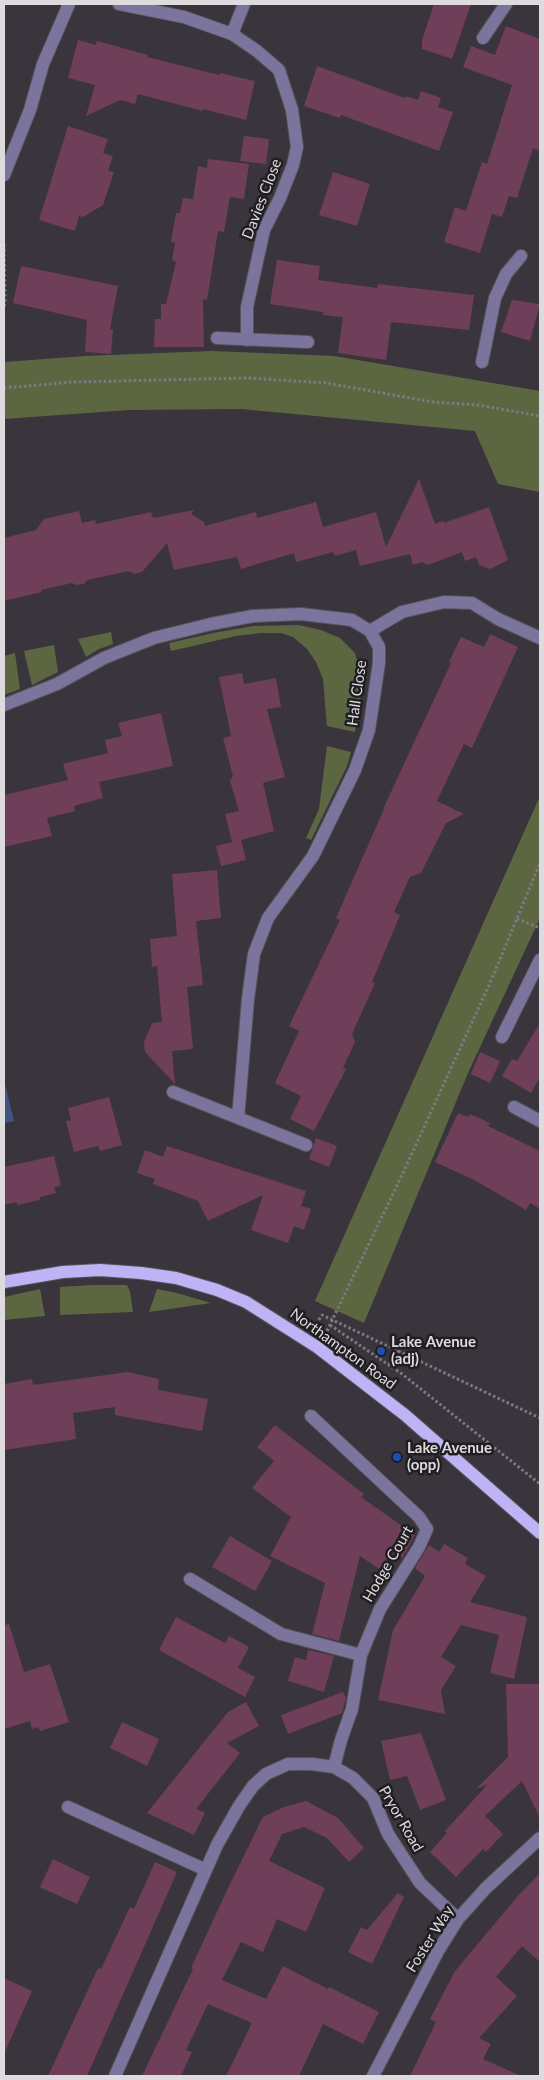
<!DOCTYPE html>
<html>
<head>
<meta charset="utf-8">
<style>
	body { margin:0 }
	#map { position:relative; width:544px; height:2080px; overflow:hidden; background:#3a353d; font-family:Lato,sans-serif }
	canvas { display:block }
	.frame { position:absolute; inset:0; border:5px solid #dedbdf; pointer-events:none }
</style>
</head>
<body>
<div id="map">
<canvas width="544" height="2080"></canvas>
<div class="frame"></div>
</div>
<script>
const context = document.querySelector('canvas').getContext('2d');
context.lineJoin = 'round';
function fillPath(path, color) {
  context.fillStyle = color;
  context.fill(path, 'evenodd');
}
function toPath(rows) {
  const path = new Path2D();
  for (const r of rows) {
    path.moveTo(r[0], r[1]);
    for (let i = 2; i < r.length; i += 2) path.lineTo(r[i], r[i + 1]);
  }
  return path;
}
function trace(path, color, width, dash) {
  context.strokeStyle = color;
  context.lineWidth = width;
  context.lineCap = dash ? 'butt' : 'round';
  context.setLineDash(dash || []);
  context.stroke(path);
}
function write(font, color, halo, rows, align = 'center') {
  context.font = font + ' Lato,sans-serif';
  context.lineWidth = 5;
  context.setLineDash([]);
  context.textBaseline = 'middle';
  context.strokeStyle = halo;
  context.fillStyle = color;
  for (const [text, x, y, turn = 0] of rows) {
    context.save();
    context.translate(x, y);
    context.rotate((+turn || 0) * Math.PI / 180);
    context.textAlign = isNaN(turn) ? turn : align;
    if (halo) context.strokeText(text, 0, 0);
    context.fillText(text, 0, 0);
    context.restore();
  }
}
const green = toPath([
	[212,351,334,356,540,391,540,492,498,484,475,431,241,409,129,410,4,419,4,362,85,356],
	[299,625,321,630,340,638,355,653,360,673,360,701,355,732,327,726,323,679,316,662,307,649,293,637,281,633,261,633,236,636,171,651,169,643,213,633,253,626],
	[111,632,113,644,99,649,86,657,78,639],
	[54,645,58,672,32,685,24,651],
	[15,653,20,689,4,695,4,656],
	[327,746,351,752,347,766,311,840,306,838,319,809],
	[540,796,540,918,468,1073,364,1323,315,1301],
	[92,1285,127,1285,130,1292,133,1312,60,1315,60,1287],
	[40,1289,45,1316,4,1320,4,1297],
	[157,1289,177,1293,211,1303,149,1312]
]);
const water = toPath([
	[4,1080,14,1121,4,1123]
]);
const building = toPath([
	[434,4,471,4,452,59,422,49,422,40],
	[506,26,540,39,540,151,533,148,517,198,509,196,502,217,492,214,480,253,444,242,455,207,466,211,482,162,487,164,512,85,463,67,471,46,495,55],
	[78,40,96,45,97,41,148,55,147,57,219,75,220,73,255,81,246,120,203,109,203,111,138,94,135,104,120,100,86,116,95,85,68,78],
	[317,66,405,98,405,96,418,100,421,91,441,98,438,107,453,112,439,151,341,115,340,118,304,106],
	[68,126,108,139,103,153,113,156,108,171,114,172,103,205,83,217,79,216,75,231,39,220],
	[244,136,269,139,266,164,240,161],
	[208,159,249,164,244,199,230,197,224,232,218,231,207,300,203,299,204,347,154,347,155,319,161,319,161,304,166,304,176,262,172,260,175,243,171,242,176,213,180,213,183,198,193,199,198,166,207,168],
	[333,172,370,184,357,226,319,215],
	[277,260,320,266,318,280,377,288,378,284,474,295,469,330,391,322,386,360,338,353,343,317,323,315,323,312,270,304],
	[21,266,118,286,110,329,113,330,111,354,85,352,87,320,13,303],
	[512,300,540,304,530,341,501,332],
	[419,479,435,524,443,521,444,523,489,507,508,560,490,569,479,565,476,557,465,561,462,552,428,565,422,562,413,565,410,554,360,566,356,550,335,556,333,552,296,562,294,553,241,569,237,557,174,570,167,543,142,572,134,574,129,571,87,580,84,584,76,585,72,583,41,590,42,592,4,601,4,538,36,530,44,519,79,511,82,523,95,520,96,524,151,512,153,518,194,510,191,514,204,522,205,526,256,512,257,518,316,502,323,527,376,512,386,547],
	[490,634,518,647,472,748,464,744,437,801,464,814,446,823,421,873,410,877,394,912,400,915,372,982,375,983,352,1034,355,1042,343,1068,346,1069,314,1131,290,1119,301,1096,275,1083,299,1031,289,1026,340,920,336,918,384,809,383,809,451,663,449,662,461,637,484,647],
	[242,673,244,684,276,678,281,707,267,709,285,777,263,783,274,831,241,840,246,860,221,866,216,846,232,842,225,814,239,811,230,781,233,776,223,738,231,736,219,677],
	[161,713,173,766,99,782,103,798,74,806,75,811,47,818,52,836,4,847,4,795,68,780,63,764,108,753,105,740,122,736,118,723],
	[217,870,221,918,196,921,203,985,187,987,193,1049,172,1051,175,1084,145,1052,144,1042,152,1023,162,1022,157,966,152,967,150,939,177,936,172,874],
	[540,1023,540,1077,531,1093,502,1076,512,1059,517,1061],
	[480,1052,500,1061,490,1083,471,1074],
	[109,1097,122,1145,100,1151,98,1146,74,1152,66,1121,71,1120,68,1108],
	[458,1113,468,1117,470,1114,490,1123,488,1126,540,1151,540,1209,530,1203,526,1210,476,1181,435,1162],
	[316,1138,337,1146,329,1167,309,1159],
	[167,1146,306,1191,301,1206,311,1209,304,1230,294,1226,288,1243,251,1230,263,1195,208,1221,198,1201,153,1184,155,1179,137,1173,145,1150,163,1157],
	[54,1156,61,1186,54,1187,56,1193,40,1197,40,1200,17,1205,17,1202,4,1205,4,1167],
	[128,1372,159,1379,158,1390,208,1399,202,1431,115,1415,115,1407,73,1413,76,1439,4,1450,4,1384,32,1379,33,1385],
	[275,1425,364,1494,361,1497,415,1535,402,1558,392,1551,379,1569,360,1556,339,1641,312,1634,325,1583,270,1556,291,1517,252,1488,274,1461,257,1447],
	[230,1536,272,1561,255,1591,212,1567],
	[444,1544,468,1558,465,1564,486,1576,470,1602,527,1617,514,1679,490,1673,499,1635,461,1625,441,1657,456,1666,441,1690,445,1714,378,1700,393,1630,425,1576,415,1568,429,1545,439,1552],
	[176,1617,225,1643,229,1636,249,1647,238,1668,255,1677,245,1697,159,1650],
	[9,1624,24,1672,50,1664,69,1722,40,1731,38,1727,32,1729,30,1721,4,1729,4,1625],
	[308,1650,334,1656,324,1692,288,1681,295,1657,306,1660],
	[506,1684,540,1684,540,1818,522,1781,485,1816,503,1834,486,1852,483,1849,456,1877,430,1852,447,1833,445,1831,488,1784,476,1789,508,1757],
	[343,1692,346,1698,342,1713,288,1734,281,1715],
	[246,1702,259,1726,227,1743,240,1753,196,1809,205,1813,194,1835,147,1813,228,1712],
	[122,1722,159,1739,147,1766,110,1748],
	[421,1733,446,1800,420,1810,407,1776,390,1780,381,1741],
	[306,1801,338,1818,364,1848,349,1862,327,1838,304,1827,282,1834,269,1861,325,1888,306,1932,277,1919,263,1952,241,1942,222,1980,266,1999,283,1966,328,1989,329,1987,379,2012,363,2044,323,2024,299,2076,226,2076,252,2023,208,2004,186,2050,192,2052,181,2076,142,2076,193,1969,191,1968,229,1886,263,1817,284,1807],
	[53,1859,90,1877,77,1904,40,1887],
	[155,1862,177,1872,87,2076,48,2076,98,1968,101,1969,130,1907,134,1909],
	[540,1873,540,1962,522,1946,496,1977,517,1996,479,2038,491,2044,483,2059,521,2076,410,2076,436,2022,430,2019,455,1971,517,1897],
	[398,1893,404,1897,372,1964,348,1952,361,1927,367,1930],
	[4,1978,32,1991,4,2054]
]);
const path = toPath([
	[4,244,5,299,4,309],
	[4,388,73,382,248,378,326,383,433,402,478,405,540,416],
	[517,919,540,928],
	[316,1324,322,1315,540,1418],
	[330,1325,402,1374,540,1484],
	[327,1331,403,1173,490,983,540,863],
	[389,1365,397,1350]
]);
const minor = toPath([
	[119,4,184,17,232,34,244,4],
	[232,34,257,51,279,70,292,110,297,147,293,165,280,198,264,230,247,307,247,340],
	[483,38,506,4],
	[4,175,30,110,43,64,69,4],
	[217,338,308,342],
	[482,362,495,298,506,274,521,256],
	[370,631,402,612,444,602,472,603,498,619,540,638],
	[4,705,57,684,104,658,154,638,211,624,253,616,301,614,352,620,370,631,379,647,379,663,369,730,355,770,313,856,268,918,254,954,248,999,238,1118],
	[502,1037,540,960],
	[173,1092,306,1145],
	[514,1107,540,1121],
	[311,1416,419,1517,427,1529,419,1547,380,1609,361,1655,352,1709,341,1740,334,1767],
	[190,1579,281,1634,361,1655],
	[68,1807,206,1870],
	[115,2076,217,1845,239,1806,253,1786,266,1774,288,1764,312,1764,334,1767,353,1778,373,1798,388,1834,420,1883,458,1919],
	[373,2076,438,1951,458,1919,486,1888,540,1838]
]);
const major = toPath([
	[4,1282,63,1272,100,1270,141,1273,176,1278,217,1290,246,1302,317,1347,405,1415,540,1533]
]);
const markers = [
	[381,1351,5,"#1a4fb4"],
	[397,1457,5,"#1a4fb4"]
];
const streetNames = [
	["Davies Close",262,199,-69],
	["Hall Close",357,693,-82],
	["Northampton Road",343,1349,36],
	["Hodge Court",388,1564,-60],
	["Pryor Road",401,1819,60],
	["Foster Way",430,1939,-58]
];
const poiNames = [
	["Lake Avenue",391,1342],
	["(adj)",391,1359],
	["Lake Avenue",407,1448],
	["(opp)",407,1465]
];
fillPath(green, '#5c6742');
fillPath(water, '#405480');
fillPath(building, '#6f3e58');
trace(minor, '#58535a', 14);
trace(major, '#58535a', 14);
trace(path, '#7d7980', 3, [2.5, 2.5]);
trace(minor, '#7b759d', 12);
trace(major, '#beb3f5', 12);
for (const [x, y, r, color] of markers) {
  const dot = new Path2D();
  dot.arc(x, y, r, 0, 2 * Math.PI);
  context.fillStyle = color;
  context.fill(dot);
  trace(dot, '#201e21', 2);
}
write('15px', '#dedbdf', '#201e21', streetNames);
write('bold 15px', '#dedbdf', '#201e21', poiNames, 'left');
</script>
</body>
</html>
